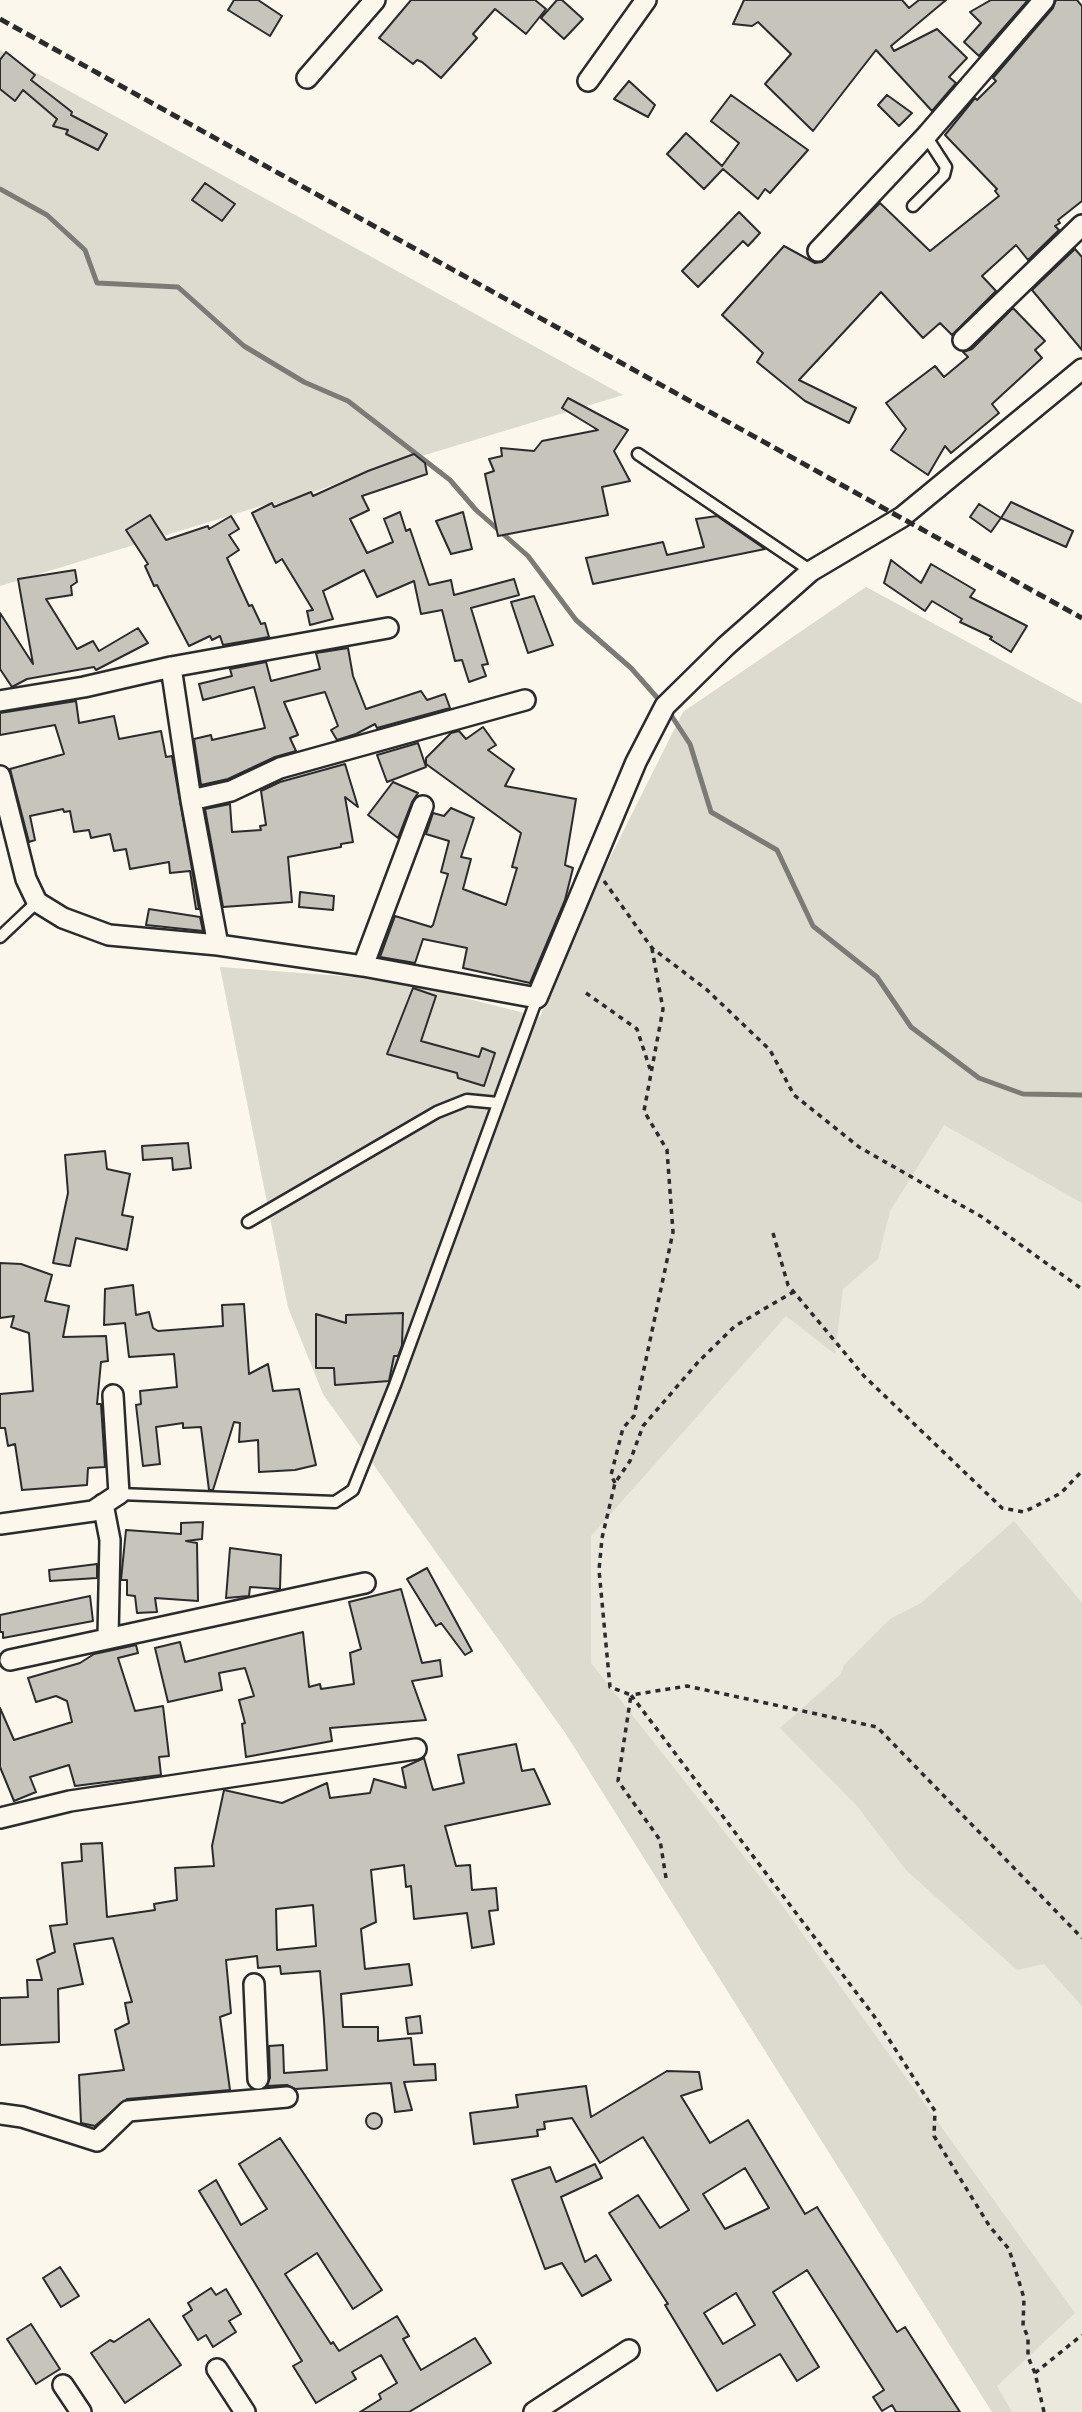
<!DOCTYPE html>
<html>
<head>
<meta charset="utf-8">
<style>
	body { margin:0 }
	canvas { display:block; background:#fbf7ec }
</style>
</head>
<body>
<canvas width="1082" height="2412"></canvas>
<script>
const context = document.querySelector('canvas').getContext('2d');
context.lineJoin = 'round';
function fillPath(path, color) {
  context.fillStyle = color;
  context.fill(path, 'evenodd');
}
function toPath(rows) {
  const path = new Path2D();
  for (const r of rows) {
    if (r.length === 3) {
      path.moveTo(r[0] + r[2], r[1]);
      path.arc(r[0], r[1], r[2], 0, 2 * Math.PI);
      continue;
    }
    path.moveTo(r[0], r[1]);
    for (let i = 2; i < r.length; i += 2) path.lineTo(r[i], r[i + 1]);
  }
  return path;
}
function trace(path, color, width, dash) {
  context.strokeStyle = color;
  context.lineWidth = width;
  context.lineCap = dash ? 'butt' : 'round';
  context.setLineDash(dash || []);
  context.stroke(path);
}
const built = toPath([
	[866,587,1082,704,1082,2412,992,2412,566,1734,323,1394,288,1307,220,967,393,980,540,1017,601,876,683,712]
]);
const green = toPath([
	[0,50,22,65,623,395,359,475,280,505,271,503,0,586],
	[866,587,1082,704,1082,1203,944,1125,890,1211,878,1259,843,1289,835,1354,786,1316,591,1536,591,1663,776,1897,1075,2313,997,2386,1012,2412,992,2412,566,1734,323,1394,288,1307,220,967,393,980,540,1017,601,876,683,712],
	[1014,1521,1082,1603,1082,2006,1044,1964,1017,1970,906,1870,857,1806,780,1728,841,1674,844,1665,890,1619,921,1603]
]);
const stream = toPath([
	[0,189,47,215,85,250,97,283,178,287,244,346,304,382,348,401,450,480,476,510,528,556,576,620,631,668,661,702],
	[667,709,690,744,711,812,777,850,813,926,877,977,911,1027,979,1078,1023,1094,1082,1095]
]);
const building = toPath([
	[234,0,258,0,282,16,270,36,228,10,234,0],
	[411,0,535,0,546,9,526,34,495,9,473,34,477,38,441,78,422,62,417,60,413,64,379,38,411,0],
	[557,0,562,0,583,19,564,39,541,18,557,0],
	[744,0,902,0,909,8,919,0,946,0,891,46,894,51,937,29,967,58,949,77,956,83,932,111,876,50,813,131,765,84,791,54,758,22,752,26,733,24,744,0],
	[991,0,1028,0,979,56,964,42,981,23,970,12,991,0],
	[1056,0,1077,0,1082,6,1082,201,1058,220,1060,223,1055,226,1059,230,1028,260,1016,245,982,276,996,291,952,335,940,323,923,338,881,292,799,380,856,408,849,423,805,401,757,362,763,353,722,315,784,246,815,263,822,262,880,203,930,251,999,196,995,191,997,189,945,135,975,98,977,100,996,81,993,78,1053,8,1056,0],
	[6,52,35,75,31,80,72,112,71,115,107,134,98,150,66,134,68,130,53,126,57,119,23,90,15,101,0,89,0,60,6,52],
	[629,81,655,105,648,117,614,99,629,81],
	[731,95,808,150,770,193,765,189,758,199,723,169,704,189,667,154,686,133,722,166,739,143,711,121,731,95],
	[887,95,912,113,899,126,878,105,887,95],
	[205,183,235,204,222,221,192,200,205,183],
	[739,212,760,233,748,246,743,241,698,287,682,271,739,212],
	[1075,249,1082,257,1082,350,1032,290,1075,249],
	[1013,308,1045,341,1035,350,1042,358,992,404,999,413,951,453,945,446,928,475,891,450,906,429,886,403,935,366,944,377,968,357,963,352,972,349,1013,308],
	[568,398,628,430,614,451,630,481,602,487,608,515,498,536,485,474,494,471,489,459,502,456,501,448,534,451,542,441,598,430,562,408,568,398],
	[414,454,425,463,427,474,362,496,369,510,350,519,367,553,393,542,384,519,400,512,406,531,410,529,429,585,451,580,454,595,514,579,519,595,471,608,488,664,482,665,486,676,469,682,462,660,455,661,442,610,421,614,414,581,377,597,364,570,323,591,333,619,310,625,307,611,313,610,282,559,276,563,252,513,272,503,274,507,311,492,313,496,368,471,414,454],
	[1011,502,1073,531,1066,547,1001,518,1011,502],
	[979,504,1001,518,991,532,970,517,979,504],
	[463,512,472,549,451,554,436,521,463,512],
	[150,515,166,540,208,526,209,529,231,516,239,529,229,535,239,550,227,558,249,606,252,605,261,624,265,623,269,637,223,645,220,636,212,640,210,636,189,646,157,585,154,586,145,566,148,564,126,530,150,515],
	[717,516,765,549,593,584,586,558,663,542,667,555,704,547,696,519,717,516],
	[891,560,921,583,931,564,975,590,970,597,1027,626,1011,652,990,639,992,637,960,622,962,619,932,601,925,611,884,583,891,560],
	[75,570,77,582,71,586,72,595,46,599,77,649,93,641,99,651,138,628,148,643,96,670,94,667,27,679,12,687,0,669,0,613,33,664,18,579,75,570],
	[534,596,553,645,528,653,511,602,534,596],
	[348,648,353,676,366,709,421,691,427,700,445,694,450,708,377,728,375,724,356,734,337,740,331,730,338,726,325,692,284,702,298,735,290,738,296,751,275,757,228,779,201,785,194,739,211,735,212,740,265,728,254,687,203,700,199,684,232,676,230,669,266,662,271,681,320,669,316,653,348,648],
	[76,701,79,723,114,716,119,739,161,731,166,757,172,756,199,909,196,909,190,871,170,873,169,862,130,869,126,849,114,851,110,834,91,838,89,830,74,832,70,811,64,812,63,809,30,816,35,840,29,842,10,769,64,754,55,725,0,735,0,713,76,701],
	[483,727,496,745,488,750,514,769,505,786,576,799,565,865,573,868,565,900,530,983,463,968,467,948,423,939,415,963,380,957,395,916,431,927,433,925,448,874,441,872,449,841,426,834,433,813,444,816,451,808,474,818,461,857,471,859,463,889,506,905,517,868,512,867,521,833,426,764,426,758,451,733,459,731,466,739,483,727],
	[418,743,426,767,387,782,377,755,418,743],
	[345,764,358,807,345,797,353,842,341,844,341,847,288,857,292,902,223,907,205,809,230,804,232,832,261,830,260,826,266,825,261,791,280,782,345,764],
	[393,782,418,793,412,802,398,838,368,815,393,782],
	[300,892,334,896,333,910,299,907,300,892],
	[149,909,200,917,203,931,146,925,149,909],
	[413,988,436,996,421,1041,479,1057,482,1048,495,1053,484,1086,458,1078,457,1073,387,1054,413,988],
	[188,1143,191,1168,173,1170,172,1158,143,1160,142,1146,188,1143],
	[105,1151,107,1169,130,1174,122,1215,133,1217,127,1250,76,1238,70,1266,53,1263,68,1193,65,1155,105,1151],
	[0,1263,21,1264,52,1275,45,1301,69,1306,63,1337,106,1336,108,1361,101,1362,97,1404,101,1404,105,1467,88,1468,87,1485,22,1490,15,1444,8,1446,5,1428,0,1428,0,1394,33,1391,29,1333,11,1327,14,1316,0,1318,0,1263],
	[133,1285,136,1315,149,1312,153,1328,158,1331,223,1326,222,1305,244,1304,249,1374,268,1364,273,1391,299,1389,316,1465,295,1470,259,1472,258,1440,239,1442,240,1423,234,1422,213,1490,209,1490,201,1427,183,1428,183,1423,156,1427,160,1464,143,1466,136,1405,141,1404,140,1391,177,1387,174,1354,129,1357,125,1323,104,1325,105,1289,133,1285],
	[403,1313,402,1345,398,1356,394,1356,389,1381,335,1385,334,1368,316,1368,316,1314,346,1323,346,1315,403,1313],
	[203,1522,202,1539,186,1541,197,1543,198,1601,155,1598,157,1612,137,1613,135,1596,127,1595,127,1580,121,1580,126,1530,181,1534,181,1523,203,1522],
	[230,1548,281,1555,280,1589,250,1587,249,1596,226,1598,230,1548],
	[97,1564,97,1578,50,1581,49,1570,97,1564],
	[427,1568,472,1651,465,1655,441,1623,436,1626,407,1579,427,1568],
	[401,1589,422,1663,440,1660,442,1676,412,1681,426,1720,330,1728,332,1741,246,1757,242,1724,245,1723,239,1700,254,1696,245,1668,219,1673,222,1690,168,1702,155,1648,180,1642,185,1662,303,1632,309,1687,320,1684,321,1689,354,1684,350,1653,361,1649,349,1602,401,1589],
	[90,1596,93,1621,3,1638,3,1632,0,1632,0,1615,90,1596],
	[136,1645,138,1653,118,1658,135,1711,163,1706,169,1756,159,1757,161,1775,75,1786,69,1765,30,1777,36,1792,14,1801,0,1767,0,1708,14,1740,72,1722,67,1701,56,1696,36,1702,28,1678,80,1663,94,1654,136,1645],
	[516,1744,522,1771,534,1769,550,1804,445,1826,456,1866,470,1865,472,1890,496,1888,498,1910,489,1911,494,1944,472,1948,467,1913,414,1919,411,1886,406,1887,404,1865,371,1870,376,1922,361,1929,365,1969,409,1964,412,1985,341,1994,343,2027,378,2027,378,2041,411,2038,414,2065,435,2064,436,2080,404,2082,412,2110,395,2112,391,2083,295,2089,287,2085,267,2086,270,2078,269,2046,283,2045,284,2073,327,2070,324,2020,320,1971,281,1974,280,1966,258,1968,257,1956,226,1960,231,2013,220,2017,230,2090,127,2099,95,2126,81,2123,79,2075,124,2070,115,2030,129,2023,125,2003,132,2002,113,1938,74,1944,83,1984,58,1989,59,2042,0,2045,0,1998,28,1997,27,1980,42,1980,37,1960,55,1952,50,1926,67,1924,62,1863,82,1861,81,1844,102,1843,107,1917,155,1910,154,1904,177,1900,175,1868,214,1866,212,1846,224,1790,282,1803,327,1783,330,1798,370,1793,374,1779,406,1788,402,1768,424,1758,433,1790,464,1783,458,1755,516,1744],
	[313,1905,316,1946,277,1950,276,1909,313,1905],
	[420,2016,422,2033,408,2034,406,2018,420,2016],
	[667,2071,699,2072,702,2089,681,2096,710,2143,748,2120,805,2214,817,2207,897,2332,905,2327,960,2412,896,2412,892,2405,882,2411,873,2397,884,2390,807,2270,773,2292,819,2367,797,2381,780,2354,717,2391,665,2305,668,2304,609,2213,638,2195,660,2228,689,2210,643,2137,600,2163,572,2118,544,2122,545,2129,537,2130,538,2136,474,2144,470,2113,518,2107,516,2095,586,2086,591,2117,667,2071],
	[745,2168,769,2208,725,2229,703,2194,745,2168],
	[736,2293,755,2325,723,2344,704,2313,736,2293],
	[374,2121,8],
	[280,2138,382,2290,353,2309,317,2253,285,2274,331,2344,333,2342,339,2351,397,2316,409,2336,403,2339,421,2370,475,2338,491,2363,409,2412,360,2412,381,2399,379,2394,397,2383,381,2355,352,2372,356,2379,316,2403,293,2366,302,2361,199,2191,216,2180,241,2225,267,2209,239,2164,280,2138],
	[595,2164,602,2178,561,2197,585,2262,596,2255,611,2280,582,2296,562,2263,545,2269,512,2180,550,2167,556,2182,595,2164],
	[60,2267,79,2296,61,2307,43,2278,60,2267],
	[211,2288,216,2295,226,2289,241,2314,229,2321,236,2332,213,2347,206,2335,198,2340,183,2316,192,2310,188,2303,211,2288],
	[149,2319,181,2365,125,2403,91,2353,110,2340,114,2342,149,2319],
	[31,2324,60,2369,36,2384,7,2339,31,2324]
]);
const path = toPath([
	[604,881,652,948,706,989,770,1050,794,1095,859,1147,982,1217,1082,1289],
	[586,993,637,1029,650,1069],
	[773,1233,788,1285,864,1376,1002,1508,1024,1512,1061,1493,1082,1471],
	[615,1483,611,1475,623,1428,634,1416,673,1232,667,1150,644,1111,663,1009,652,949],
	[666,1878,660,1840,618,1781,631,1695,610,1687,599,1570,602,1538,615,1483,630,1461,643,1426,699,1361,735,1326,795,1291],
	[1035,2373,1028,2357,1028,2337,1023,2326,1024,2298,1009,2249,990,2227,934,2136,935,2111,874,2016,631,1695,687,1686,877,1727,1082,1938],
	[1044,2412,1035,2373,1082,2335]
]);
const service = toPath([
	[913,206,944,175,946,167,926,136],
	[638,454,811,571],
	[0,937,37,902],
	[248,1222,437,1112,467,1100,498,1103],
	[119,1494,335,1502,353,1490,395,1385,537,998]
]);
const minor = toPath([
	[307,78,375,0],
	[588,81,646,0],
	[818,251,926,136,1044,0],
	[963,340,1082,225],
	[171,667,191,800,218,945],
	[0,701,84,687,171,667,388,628],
	[0,776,26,879,37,902,63,918,109,935,218,945,363,966,537,998,636,762,665,706,726,646,811,571,902,517,1082,369],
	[191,800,231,791,280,768,525,700],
	[363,966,423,806],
	[103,1504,110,1540,108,1637],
	[0,1524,93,1511,119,1494,113,1395],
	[10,1660,365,1583],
	[0,1818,70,1801,416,1749],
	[254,1984,258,2079],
	[0,2114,22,2117,97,2141,128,2111,287,2097],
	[217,2369,245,2412],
	[63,2385,81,2412],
	[534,2412,629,2350]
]);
const rail = toPath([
	[0,19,1082,618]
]);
fillPath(built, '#ebe8de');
fillPath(green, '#dddad0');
trace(stream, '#7b7a75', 5);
fillPath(building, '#c7c4bc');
trace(building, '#2b2b2b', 2);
trace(service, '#2b2b2b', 15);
trace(minor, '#2b2b2b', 24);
trace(path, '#2b2b2b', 3.5, [5, 5]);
trace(service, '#fbf7ec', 10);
trace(minor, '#fbf7ec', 19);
trace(rail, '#2b2b2b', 5, [10, 5]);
</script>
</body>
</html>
